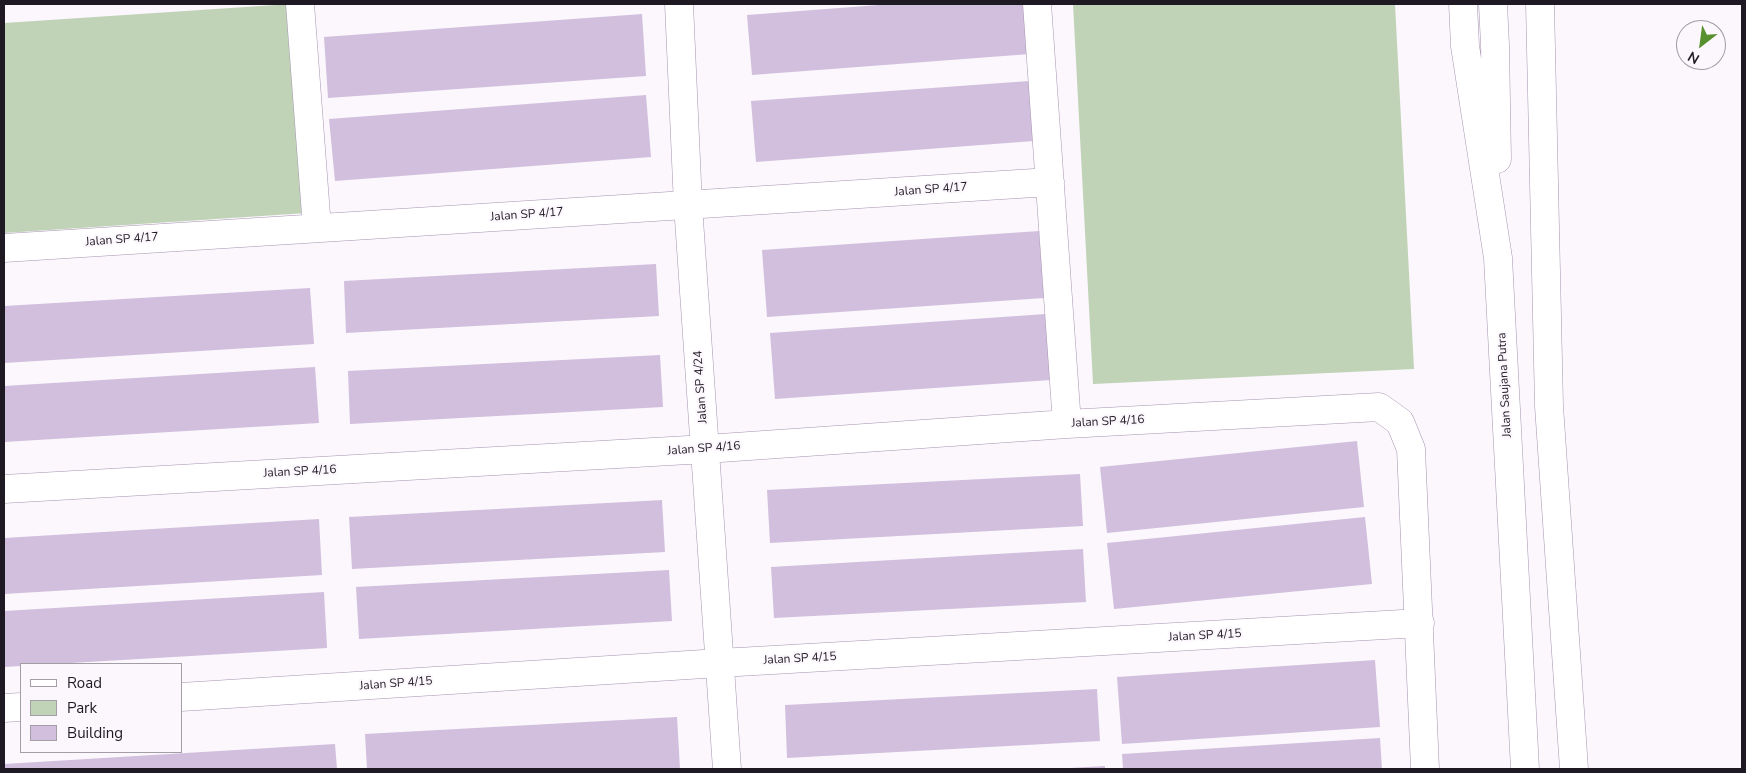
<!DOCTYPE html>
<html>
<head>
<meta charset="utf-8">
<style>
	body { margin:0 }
	#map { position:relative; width:1746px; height:773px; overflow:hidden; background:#fbf7fd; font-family:"Nunito Sans",sans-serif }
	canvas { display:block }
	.frame { position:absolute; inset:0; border:5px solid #1f1923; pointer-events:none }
	.legend { position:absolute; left:20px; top:663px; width:162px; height:90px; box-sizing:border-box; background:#fbf7fd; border:1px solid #a39ea6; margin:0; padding:6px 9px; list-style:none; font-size:15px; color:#1f1923 }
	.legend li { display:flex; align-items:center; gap:10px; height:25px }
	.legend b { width:25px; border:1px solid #a39ea6 }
	.north { position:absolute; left:1676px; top:20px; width:50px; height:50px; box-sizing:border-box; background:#fbf7fd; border:1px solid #a39ea6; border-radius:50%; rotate:210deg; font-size:14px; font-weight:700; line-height:20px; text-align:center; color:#1f1923 }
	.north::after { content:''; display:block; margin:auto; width:18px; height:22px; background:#57902e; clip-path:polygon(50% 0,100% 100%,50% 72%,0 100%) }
</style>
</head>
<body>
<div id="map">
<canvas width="1746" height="773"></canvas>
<div class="frame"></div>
<ul class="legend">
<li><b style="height:6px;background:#fff"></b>Road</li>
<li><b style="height:14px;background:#c0d3b7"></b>Park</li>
<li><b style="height:14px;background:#d2bfdd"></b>Building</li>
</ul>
<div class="north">N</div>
</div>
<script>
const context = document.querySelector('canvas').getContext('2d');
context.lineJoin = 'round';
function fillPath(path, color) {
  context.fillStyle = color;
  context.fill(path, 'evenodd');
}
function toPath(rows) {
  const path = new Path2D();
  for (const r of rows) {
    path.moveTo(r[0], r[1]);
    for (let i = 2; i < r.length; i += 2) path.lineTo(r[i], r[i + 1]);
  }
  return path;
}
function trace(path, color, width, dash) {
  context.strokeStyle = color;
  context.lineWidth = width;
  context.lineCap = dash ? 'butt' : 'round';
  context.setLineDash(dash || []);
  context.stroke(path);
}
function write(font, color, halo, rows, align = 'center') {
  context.font = font + ' "Nunito Sans",sans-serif';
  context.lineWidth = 4;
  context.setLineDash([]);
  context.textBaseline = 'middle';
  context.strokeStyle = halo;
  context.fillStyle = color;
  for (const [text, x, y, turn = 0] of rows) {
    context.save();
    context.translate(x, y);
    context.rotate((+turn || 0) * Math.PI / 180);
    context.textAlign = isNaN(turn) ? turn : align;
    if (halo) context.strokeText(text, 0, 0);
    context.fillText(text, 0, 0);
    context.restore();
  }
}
const green = toPath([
	[291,4,307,213,4,233,4,23],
	[1073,4,1395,4,1414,369,1093,384]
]);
const building = toPath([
	[892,4,1026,4,1030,54,752,75,747,15],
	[642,14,646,76,328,98,324,37],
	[1029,81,1034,141,756,162,751,101],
	[646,95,651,157,335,181,329,119],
	[1039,231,1044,298,767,317,762,250],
	[656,264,659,316,346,333,344,281],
	[310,288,314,344,4,363,4,306],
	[1046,314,1051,380,775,399,770,333],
	[660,355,663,407,350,424,348,371],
	[315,367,319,423,4,442,4,386],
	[1357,441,1364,507,1107,533,1100,467],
	[1080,474,1083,526,770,543,767,490],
	[662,500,665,552,352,569,349,517],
	[1365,517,1372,584,1114,609,1107,543],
	[319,519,322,575,4,594,4,538],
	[1083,549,1086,602,774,618,771,567],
	[669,570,672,621,359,639,356,587],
	[324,592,327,648,54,664,21,664,21,666,4,667,4,611],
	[1375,660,1380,727,1122,744,1117,677],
	[1097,689,1100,741,787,758,785,705],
	[677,717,680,769,367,769,365,734],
	[1380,738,1382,769,1123,769,1122,754],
	[335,744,337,769,4,769,4,764],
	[1105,766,1105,769,1070,769,1070,768]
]);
const minor = toPath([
	[300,4,317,228],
	[679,4,688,205,727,769],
	[1037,4,1067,424],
	[4,248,1050,182],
	[4,489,706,449,1067,424,1379,407,1400,422,1411,449,1425,769],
	[181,697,720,663,1420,623],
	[4,708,21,707]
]);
const major = toPath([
	[1463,4,1465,46,1498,258,1525,769],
	[1493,4,1495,45,1497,159],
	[1540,4,1549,406,1574,769]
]);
const streetNames = [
	["Jalan SP 4/17",931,190,-4],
	["Jalan SP 4/17",527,215,-4],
	["Jalan SP 4/17",122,240,-4],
	["Jalan Saujana Putra",1505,385,-93],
	["Jalan SP 4/24",701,387,-94],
	["Jalan SP 4/16",1108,422,-3],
	["Jalan SP 4/16",704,449,-4],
	["Jalan SP 4/16",300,472,-3],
	["Jalan SP 4/15",1205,636,-3],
	["Jalan SP 4/15",800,659,-3],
	["Jalan SP 4/15",396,684,-4]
];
fillPath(green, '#c0d3b7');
fillPath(building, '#d2bfdd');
trace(minor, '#a594b0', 29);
trace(major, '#a594b0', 29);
trace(minor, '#fff', 28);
trace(major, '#fff', 28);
write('12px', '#1f1923', '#fbf7fd', streetNames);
</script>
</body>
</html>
